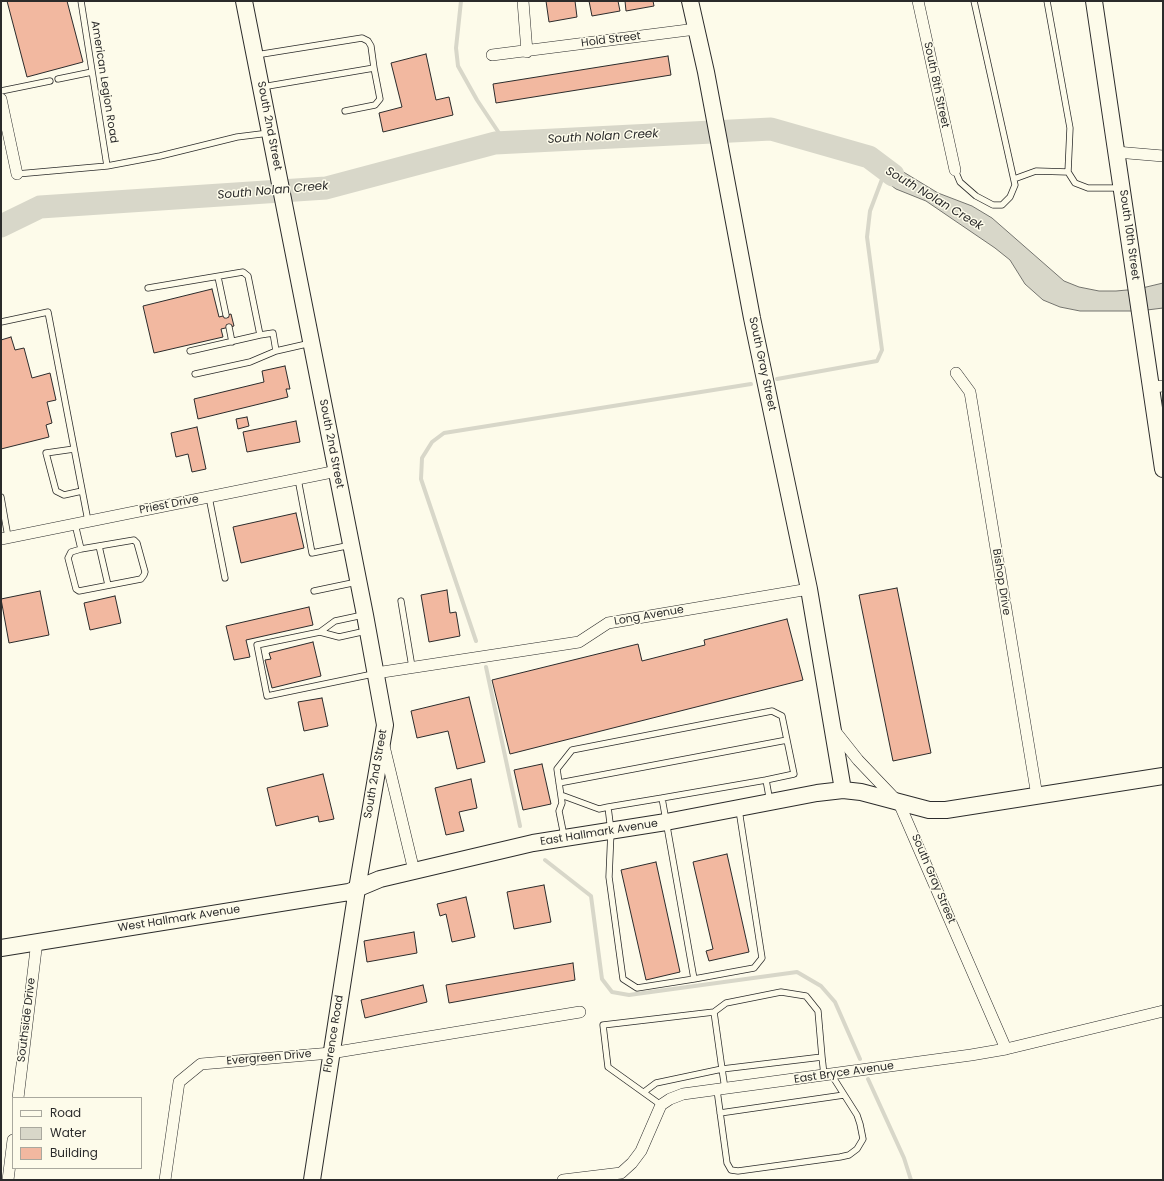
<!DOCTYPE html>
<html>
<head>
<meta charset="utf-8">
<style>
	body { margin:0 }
	#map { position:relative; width:1164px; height:1181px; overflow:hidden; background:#fdfbea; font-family:Poppins,sans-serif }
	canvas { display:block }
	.frame { position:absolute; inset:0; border:2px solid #2b2b2b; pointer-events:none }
	.legend { position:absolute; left:12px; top:1097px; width:130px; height:72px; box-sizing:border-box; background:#fdfbea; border:1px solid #a9a89e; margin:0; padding:5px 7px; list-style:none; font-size:12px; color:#2b2b2b }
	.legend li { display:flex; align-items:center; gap:8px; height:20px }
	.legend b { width:20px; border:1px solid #a9a89e }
</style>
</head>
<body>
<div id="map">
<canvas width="1164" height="1181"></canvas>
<div class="frame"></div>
<ul class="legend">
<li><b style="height:5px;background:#fdfbea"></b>Road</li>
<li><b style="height:11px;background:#d8d7c9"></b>Water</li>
<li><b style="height:11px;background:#f2b8a0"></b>Building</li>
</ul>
</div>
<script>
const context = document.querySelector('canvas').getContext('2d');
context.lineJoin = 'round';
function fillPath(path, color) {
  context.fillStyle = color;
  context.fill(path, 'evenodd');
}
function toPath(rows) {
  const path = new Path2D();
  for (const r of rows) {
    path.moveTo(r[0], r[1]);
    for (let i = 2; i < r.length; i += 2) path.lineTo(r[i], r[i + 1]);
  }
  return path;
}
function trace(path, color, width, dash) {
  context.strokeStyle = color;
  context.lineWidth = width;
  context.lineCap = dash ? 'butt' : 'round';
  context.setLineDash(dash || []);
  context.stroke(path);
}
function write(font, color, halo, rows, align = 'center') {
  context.font = font + ' Poppins,sans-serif';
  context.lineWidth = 3;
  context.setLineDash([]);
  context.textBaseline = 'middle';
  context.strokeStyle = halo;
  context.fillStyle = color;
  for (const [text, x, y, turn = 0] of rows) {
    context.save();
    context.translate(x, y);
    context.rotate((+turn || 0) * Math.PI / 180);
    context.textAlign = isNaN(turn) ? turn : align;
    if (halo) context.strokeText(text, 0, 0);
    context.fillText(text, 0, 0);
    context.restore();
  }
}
const water = toPath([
	[869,157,882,159,938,193,972,206,992,218,1064,281,1079,287,1099,291,1116,291,1138,289,1163,283,1163,308,1139,311,1080,311,1060,307,1043,300,1025,284,1010,260,995,248,926,201,896,189,876,174,869,157]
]);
const stream = toPath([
	[461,1,456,48,458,66,477,100,505,142],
	[777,379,877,361,882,350,867,237,870,211,884,174],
	[476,641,421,479,422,458,432,442,444,433,751,384],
	[486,667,520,826],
	[545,860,591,896,602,979,612,992,629,995,797,972,821,986,835,1002,860,1059],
	[868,1079,904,1158,911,1180]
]);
const river = toPath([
	[1,226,40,207,326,188,495,143,771,129,869,157,893,175]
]);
const building = toPath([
	[7,1,67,1,83,62,27,77,7,1],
	[546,1,575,1,577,17,549,22,546,1],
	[589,1,618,1,620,11,592,16,589,1],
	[625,1,653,1,654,6,626,11,625,1],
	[426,54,436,100,449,97,453,115,383,132,379,113,402,107,391,63,426,54],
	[668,56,671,75,496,103,493,84,668,56],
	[212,289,219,317,231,314,234,326,221,329,223,337,154,353,143,306,212,289],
	[11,337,15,350,24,348,32,378,50,373,56,400,47,402,52,423,46,425,49,437,1,449,1,340,11,337],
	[285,366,290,389,286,389,288,397,198,419,194,399,264,382,262,371,285,366],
	[247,417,249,426,238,429,236,419,247,417],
	[296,421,300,442,247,452,243,432,296,421],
	[197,427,206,469,192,472,188,454,176,457,171,433,197,427],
	[296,513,304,548,241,563,233,527,296,513],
	[897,588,931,753,893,761,859,595,897,588],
	[447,590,450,613,456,612,460,636,429,642,421,595,447,590],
	[40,591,49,635,9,643,1,599,40,591],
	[115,596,121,623,90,630,84,603,115,596],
	[309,607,313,625,246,640,250,657,234,660,226,626,309,607],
	[787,619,803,680,510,754,492,680,638,644,642,661,705,645,704,640,787,619],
	[313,642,321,676,272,688,265,660,271,659,269,653,313,642],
	[469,697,485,762,457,769,448,731,417,738,411,711,469,697],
	[322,698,328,726,304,731,298,702,322,698],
	[542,764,551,804,523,810,514,770,542,764],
	[323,774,334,819,319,822,318,816,276,826,267,788,323,774],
	[471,779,477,808,459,812,464,831,446,835,435,788,471,779],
	[727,854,749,952,709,961,706,951,713,949,693,862,727,854],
	[656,862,680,972,646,980,621,870,656,862],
	[544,885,551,922,514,929,507,892,544,885],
	[466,897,475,937,452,942,446,914,440,916,437,904,466,897],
	[414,932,417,953,367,962,364,941,414,932],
	[573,963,575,980,449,1003,446,985,573,963],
	[423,985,427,1002,365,1018,361,1000,423,985]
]);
const lane = toPath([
	[81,1,107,166],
	[1047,1,1070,128,1068,172,1075,183,1088,188,1119,188],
	[256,55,362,38,368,41,371,46,374,68,262,87],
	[58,79,92,72],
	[1,91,50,81],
	[345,111,375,105,380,99,374,68],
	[955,170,960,182,976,196,993,205,1002,205,1010,197,1015,185,974,1],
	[17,174,107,166,160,156,237,137,269,133],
	[1014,179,1036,171,1068,172],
	[218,277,226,315],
	[148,288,243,272,248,276,260,335,273,333,276,351,311,343],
	[1,322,48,312,88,521],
	[229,327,232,342],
	[190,351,260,335],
	[195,374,250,362,276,351],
	[74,449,46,453,56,491,64,495,82,491],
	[298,479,312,553,351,545],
	[1,497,8,537],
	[209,497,225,578],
	[75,524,81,549,71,552,68,558,76,589,79,591,141,579,144,575,145,572,137,543,134,540,81,549],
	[99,546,108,585],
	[314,591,357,582],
	[401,601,412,667],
	[366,631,339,637,320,632,257,645,267,696,373,674],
	[320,632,335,621,363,615],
	[559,783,787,740],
	[561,795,599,809,608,807],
	[662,798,694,979,637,988,623,979,609,877,611,831,608,807,662,798,766,780],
	[564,836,559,811,562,803,557,769,572,750,772,711,782,716,794,774,766,780,770,802],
	[694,979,754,968,762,958,739,810],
	[822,1057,824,1075],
	[717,1090,727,1163,731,1170,738,1171,840,1157,849,1155,857,1149,863,1139,860,1124,857,1115,831,1074],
	[644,1092,656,1083,722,1069,725,1089],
	[661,1105,608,1067,603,1025,714,1012,726,1003,781,992,806,996,818,1011,822,1057,722,1069,714,1012],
	[720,1113,844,1095]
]);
const street = toPath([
	[523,1,527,52],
	[918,1,955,170],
	[492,55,696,29],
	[1,99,17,174],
	[1116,152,1163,156],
	[956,373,970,392,1037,796],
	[1151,387,1163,386],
	[1,539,337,471],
	[376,673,579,642,608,623,809,589],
	[835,731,858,760,899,803,1006,1049],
	[384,746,414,871],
	[18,1098,37,941],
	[8,1180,13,1140],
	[165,1180,179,1082,201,1064,331,1053,580,1012],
	[563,1180,621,1173,632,1163,641,1151,661,1105,670,1099,683,1094,971,1055,1006,1049,1163,1011]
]);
const secondary = toPath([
	[244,1,365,615,385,725,357,889,312,1180],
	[690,1,706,72,752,318,809,589,843,790],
	[1094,1,1163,469],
	[1,948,349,892,380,879,533,843,666,822,817,793,843,790,861,792,929,810,946,810,1163,776]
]);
const streetNames = [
	["Hold Street",611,40,-7],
	["American Legion Road",104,82,81],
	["South 8th Street",936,85,78],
	["South 2nd Street",269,126,79],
	["South 10th Street",1129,235,82],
	["South Gray Street",762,364,78],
	["South 2nd Street",331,444,79],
	["Priest Drive",169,505,-11],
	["Bishop Drive",1001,582,81],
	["Long Avenue",649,616,-10],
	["South 2nd Street",376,774,-80],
	["East Hallmark Avenue",599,833,-9],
	["South Gray Street",933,879,67],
	["West Hallmark Avenue",179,919,-9],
	["Southside Drive",27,1020,-83],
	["Florence Road",334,1034,-81],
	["Evergreen Drive",269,1058,-5],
	["East Bryce Avenue",844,1073,-8]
];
const waterNames = [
	["South Nolan Creek",603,137,-3],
	["South Nolan Creek",273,191,-5],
	["South Nolan Creek",934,199,31]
];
fillPath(water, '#d8d7c9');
trace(water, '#74746e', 1);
trace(stream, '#d8d7c9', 4);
trace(river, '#d8d7c9', 23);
fillPath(building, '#f2b8a0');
trace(building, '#2b2b2b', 1);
trace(lane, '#2b2b2b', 7);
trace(street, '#2b2b2b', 12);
trace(secondary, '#2b2b2b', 18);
trace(lane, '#fdfbea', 5.5);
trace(street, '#fdfbea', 11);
trace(secondary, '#fdfbea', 16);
write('11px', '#2b2b2b', '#fdfbea', streetNames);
write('italic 12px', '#2b2b2b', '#fdfbea', waterNames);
</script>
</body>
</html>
